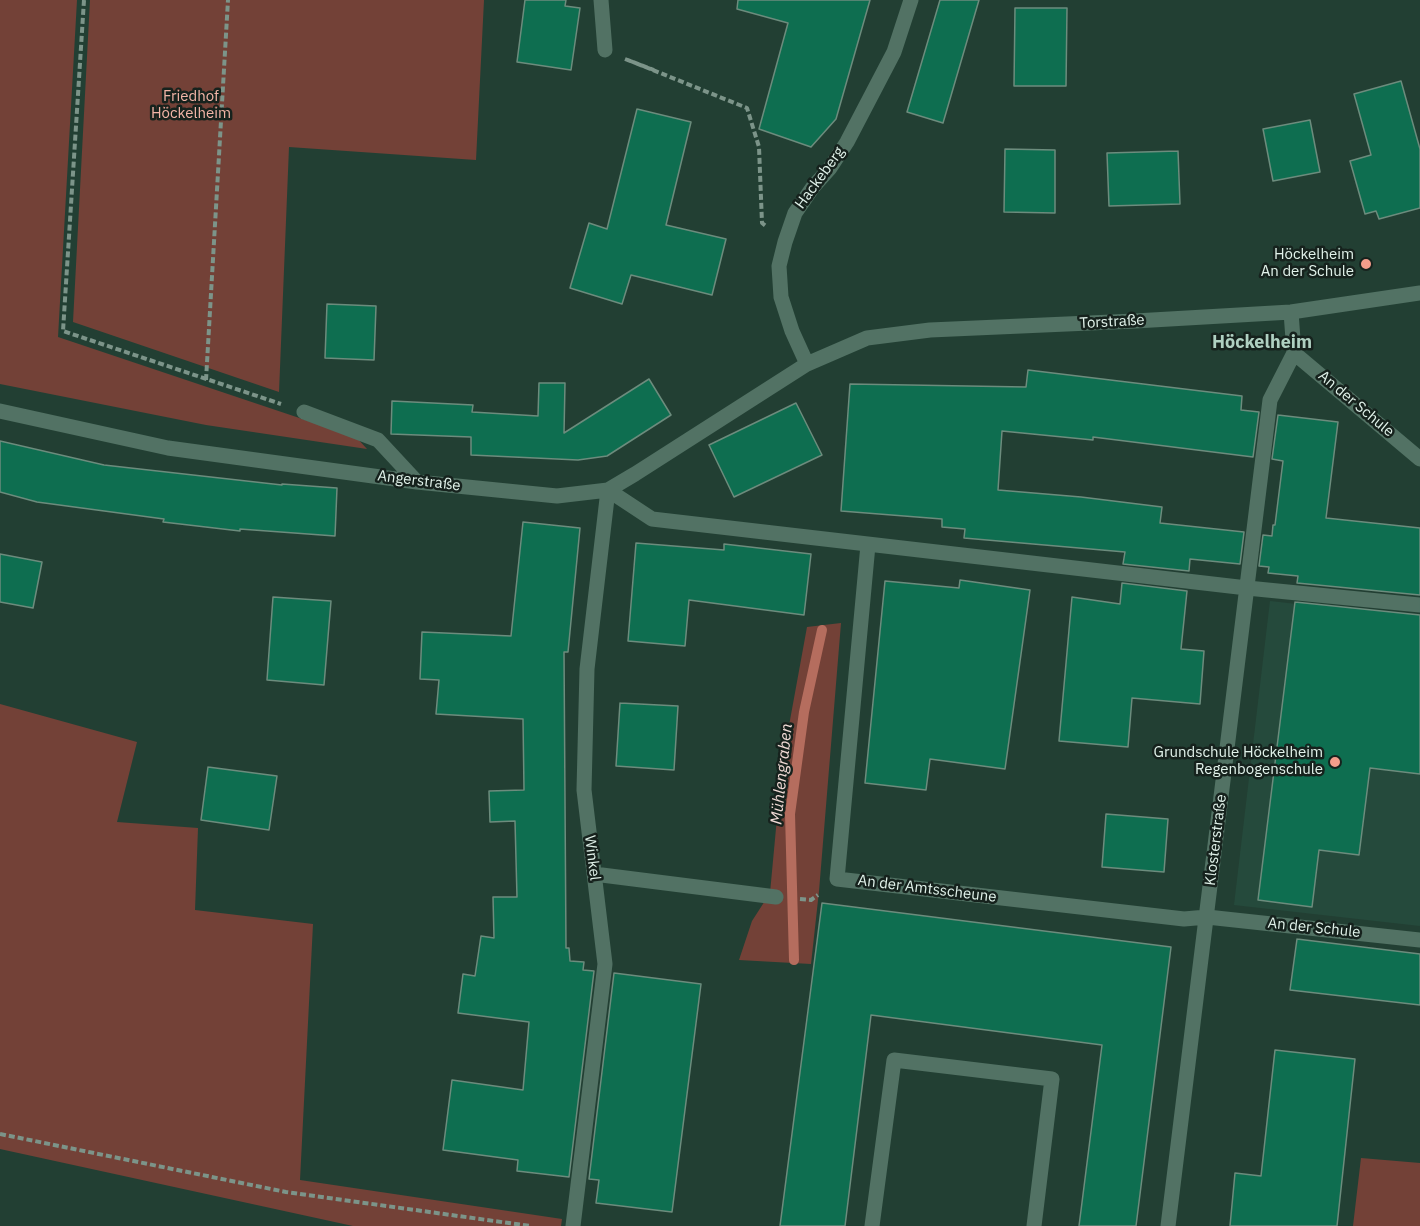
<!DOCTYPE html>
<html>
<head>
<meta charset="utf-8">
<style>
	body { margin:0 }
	canvas { display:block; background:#223f33 }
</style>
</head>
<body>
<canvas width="1420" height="1226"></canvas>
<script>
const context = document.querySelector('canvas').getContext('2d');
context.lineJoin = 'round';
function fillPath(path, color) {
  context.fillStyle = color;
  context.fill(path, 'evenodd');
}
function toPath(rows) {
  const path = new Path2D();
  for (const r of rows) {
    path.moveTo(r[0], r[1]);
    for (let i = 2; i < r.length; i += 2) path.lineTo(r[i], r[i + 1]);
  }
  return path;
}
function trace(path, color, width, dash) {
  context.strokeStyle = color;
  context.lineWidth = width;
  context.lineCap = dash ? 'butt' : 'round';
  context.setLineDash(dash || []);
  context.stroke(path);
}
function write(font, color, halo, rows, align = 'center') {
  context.font = font + ' "IBM Plex Sans",sans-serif';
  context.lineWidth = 5;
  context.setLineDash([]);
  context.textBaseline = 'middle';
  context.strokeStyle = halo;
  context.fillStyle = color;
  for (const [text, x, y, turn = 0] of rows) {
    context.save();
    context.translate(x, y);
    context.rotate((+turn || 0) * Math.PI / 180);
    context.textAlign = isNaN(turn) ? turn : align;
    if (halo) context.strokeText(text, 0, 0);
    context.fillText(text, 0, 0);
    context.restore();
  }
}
const built = toPath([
	[1270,601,1420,618,1420,926,1234,905]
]);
const green = toPath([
	[0,0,77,0,58,337,356,437,367,449,206,425,0,384],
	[90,0,484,0,476,160,289,147,279,392,73,322],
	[841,623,819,891,811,964,739,960,752,921,770,893,782,764,807,627],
	[0,704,137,742,117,822,198,828,195,910,313,924,300,1180,562,1219,561,1226,353,1226,0,1149],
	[1361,1158,1420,1163,1420,1226,1353,1226]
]);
const stream = toPath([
	[794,960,790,814,804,712,822,630]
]);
const building = toPath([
	[525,0,566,0,565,6,580,8,571,70,517,62,525,0],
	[738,0,870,0,836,119,811,147,759,129,788,23,737,9,738,0],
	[940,0,979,0,943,123,907,112,940,0],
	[1015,8,1067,8,1066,86,1014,86,1015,8],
	[1401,81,1420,149,1420,208,1379,219,1376,211,1365,214,1350,161,1371,155,1354,94,1401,81],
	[637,109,691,122,666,225,726,239,712,295,631,275,622,304,570,288,589,223,607,229,637,109],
	[1310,120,1320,172,1273,181,1263,129,1310,120],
	[1005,149,1055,150,1055,213,1004,212,1005,149],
	[1178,151,1180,204,1109,206,1107,153,1178,151],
	[327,304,376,306,374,360,325,358,327,304],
	[1028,370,1242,396,1241,410,1259,412,1253,457,1093,437,1093,440,1002,431,998,490,1081,497,1162,507,1160,523,1244,532,1240,564,1190,559,1189,571,1123,564,1125,552,964,538,965,529,942,527,942,519,841,511,850,384,1026,387,1028,370],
	[649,379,671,415,607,456,578,460,471,455,471,437,391,434,392,401,473,405,472,412,538,416,539,383,565,383,564,433,649,379],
	[796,403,822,455,734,497,709,445,796,403],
	[1278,415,1338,422,1326,518,1420,528,1420,595,1297,583,1298,576,1268,573,1269,567,1259,566,1263,535,1272,536,1273,525,1275,525,1283,461,1272,459,1278,415],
	[0,441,104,465,282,485,282,484,337,488,335,536,240,529,240,531,163,522,164,519,37,502,0,492,0,441],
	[523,522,580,528,568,652,564,652,566,948,569,948,570,961,584,962,583,970,594,971,569,1177,517,1171,518,1160,443,1150,452,1080,523,1090,529,1022,458,1013,463,974,475,976,481,936,494,938,493,897,517,897,515,821,490,822,489,791,524,790,523,719,436,714,439,680,420,679,422,632,511,636,523,522],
	[636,543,724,550,724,544,811,554,804,615,689,600,685,646,628,641,636,543],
	[0,554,42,562,33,608,0,602,0,554],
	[960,580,1030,590,1005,769,930,759,926,790,865,783,885,581,959,588,960,580],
	[1122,583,1187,591,1181,649,1204,651,1200,704,1132,698,1128,747,1059,741,1072,597,1120,604,1122,583],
	[273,597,331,601,324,685,267,680,273,597],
	[1295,602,1420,615,1420,774,1370,768,1359,855,1319,850,1312,907,1258,900,1295,602],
	[620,703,678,706,674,770,616,766,620,703],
	[208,767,277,776,269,830,201,820,208,767],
	[1106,814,1168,819,1164,872,1102,867,1106,814],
	[822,903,1171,947,1136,1226,1079,1226,1102,1045,871,1015,845,1226,780,1226,822,903],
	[1297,939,1420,954,1420,1005,1290,990,1297,939],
	[614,973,701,984,672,1212,596,1203,599,1180,589,1179,614,973],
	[1275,1050,1355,1059,1337,1226,1230,1226,1235,1173,1261,1176,1275,1050]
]);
const path = toPath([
	[84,0,63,331,281,404],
	[625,59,654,70],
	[628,60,747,108,759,147,762,223,766,226],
	[206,380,228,0],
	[800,899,811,900,818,895],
	[0,1134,286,1192,530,1226]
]);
const minor = toPath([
	[601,0,605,50],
	[1291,312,1294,353,1420,459],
	[807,364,792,331,781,297,779,266,785,242,795,213,813,187,830,168,847,142,894,52,911,0],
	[0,411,168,448,417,482,557,496,608,490,635,474,807,364,867,338,930,330,1135,321,1291,312,1420,293],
	[304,412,378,440,417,482],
	[868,545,837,879,1184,919,1207,917,1420,940],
	[594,874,776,897],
	[573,1226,605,964,584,790,587,669,608,490,652,519,1247,588,1420,605],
	[872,1226,894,1060,1052,1079,1034,1226],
	[1168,1226,1270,400,1294,353]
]);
const markers = [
	[1366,264,6,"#f49d8b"],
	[1335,762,6,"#f49d8b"]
];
const parkNames = [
	["Friedhof",191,97],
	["Höckelheim",191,114]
];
const streetNames = [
	["Hackeberg",820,178,-54],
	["Torstraße",1112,322,-3],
	["An der Schule",1356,404,40],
	["Angerstraße",419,481,7],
	["Klosterstraße",1216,840,-83],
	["Winkel",592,858,83],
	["An der Amtsscheune",927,889,7],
	["An der Schule",1314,928,6]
];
const poiNames = [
	["Höckelheim",1354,255],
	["An der Schule",1354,272],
	["Grundschule Höckelheim",1323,753],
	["Regenbogenschule",1323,770]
];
const waterNames = [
	["Mühlengraben",782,774,-84]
];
const quarterNames = [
	["Höckelheim",1262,343]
];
fillPath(built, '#254a3c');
fillPath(green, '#734137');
trace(stream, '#b56d5e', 10);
fillPath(building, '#0e6e50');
trace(building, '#6c8c7d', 1.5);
trace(path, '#7c9489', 4, [6, 3]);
trace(minor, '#527264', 15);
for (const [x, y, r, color] of markers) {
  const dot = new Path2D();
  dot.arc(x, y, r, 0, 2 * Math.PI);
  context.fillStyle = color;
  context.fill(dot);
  trace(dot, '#16221d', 2);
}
write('15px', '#f3b5a7', '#16221d', parkNames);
write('15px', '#e1f2ea', '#16221d', streetNames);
write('15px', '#e1f2ea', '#16221d', poiNames, 'right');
write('italic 16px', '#f1dbd6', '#16221d', waterNames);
write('bold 18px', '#afd0c1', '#16221d', quarterNames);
</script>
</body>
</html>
